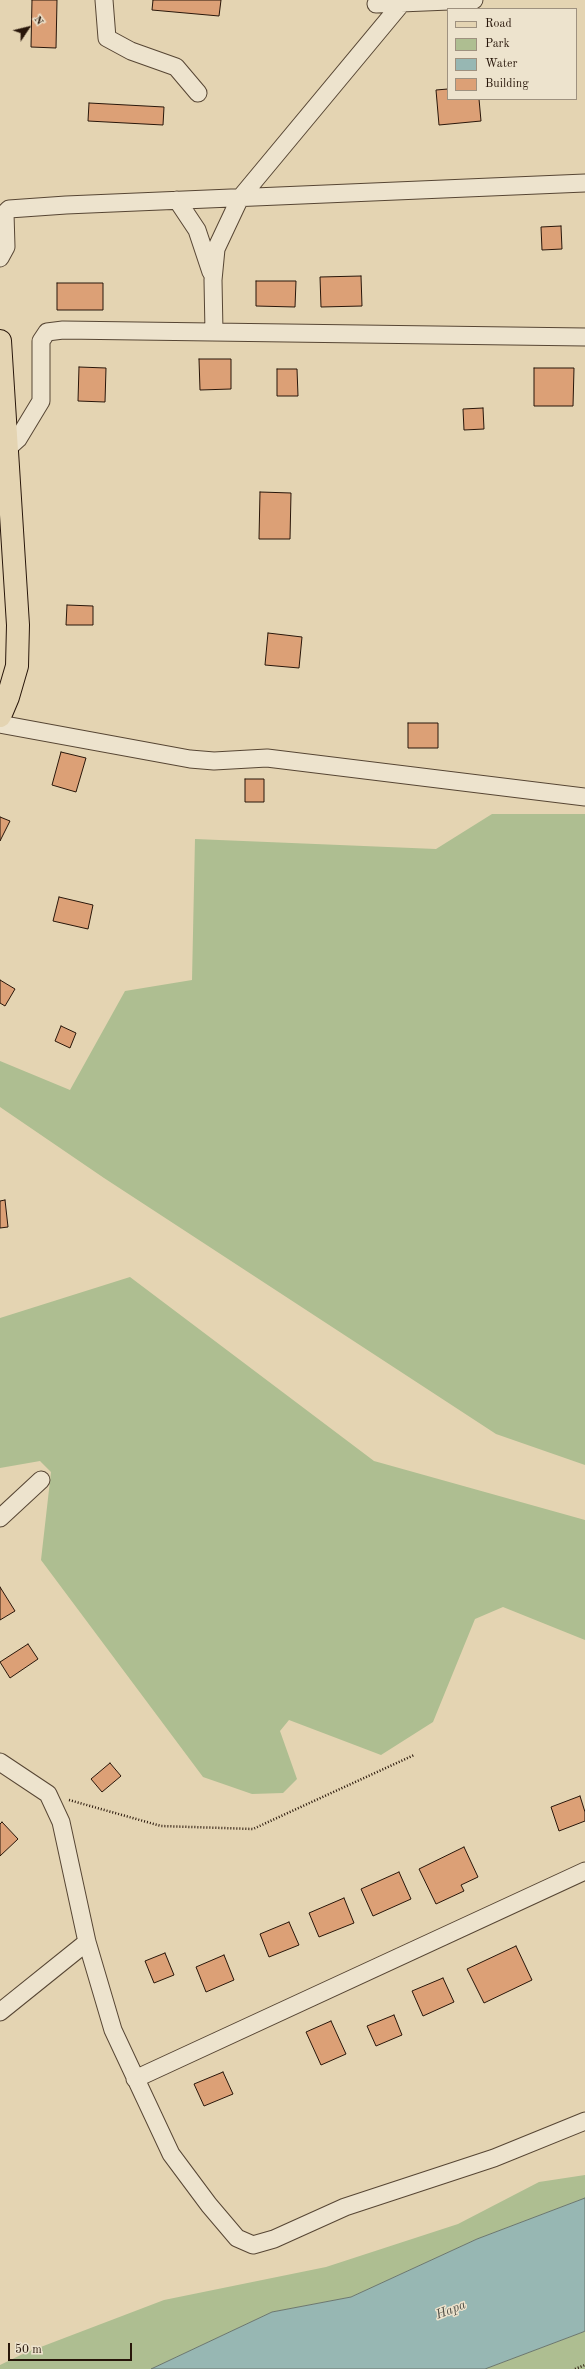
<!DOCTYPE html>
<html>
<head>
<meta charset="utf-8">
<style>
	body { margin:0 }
	#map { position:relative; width:585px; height:2369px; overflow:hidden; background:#e4d4b2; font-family:"Old Standard TT",serif }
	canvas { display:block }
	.legend { position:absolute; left:447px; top:8px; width:130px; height:92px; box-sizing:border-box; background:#ede3cd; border:1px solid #9e917f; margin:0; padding:5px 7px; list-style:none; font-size:12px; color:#28160a }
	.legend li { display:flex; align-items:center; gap:8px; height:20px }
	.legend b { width:20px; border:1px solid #9e917f }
	.north { position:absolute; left:8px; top:8px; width:40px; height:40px; -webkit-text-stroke:3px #ede3cd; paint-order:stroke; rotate:55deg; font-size:11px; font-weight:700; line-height:16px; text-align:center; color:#28160a }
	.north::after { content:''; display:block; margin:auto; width:14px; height:18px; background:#28160a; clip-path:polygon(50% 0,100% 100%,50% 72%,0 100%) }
	.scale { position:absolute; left:8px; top:2343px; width:124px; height:18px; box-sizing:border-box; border:2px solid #28160a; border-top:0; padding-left:5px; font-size:12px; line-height:14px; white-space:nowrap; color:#28160a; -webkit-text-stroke:3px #ede3cd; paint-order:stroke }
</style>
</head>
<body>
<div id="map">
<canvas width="585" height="2369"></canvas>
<ul class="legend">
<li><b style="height:5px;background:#e4d4b2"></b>Road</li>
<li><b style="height:11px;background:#aebe91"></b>Park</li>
<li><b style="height:11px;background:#97b7b3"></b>Water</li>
<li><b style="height:11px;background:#dca076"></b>Building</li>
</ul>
<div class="north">N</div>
<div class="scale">50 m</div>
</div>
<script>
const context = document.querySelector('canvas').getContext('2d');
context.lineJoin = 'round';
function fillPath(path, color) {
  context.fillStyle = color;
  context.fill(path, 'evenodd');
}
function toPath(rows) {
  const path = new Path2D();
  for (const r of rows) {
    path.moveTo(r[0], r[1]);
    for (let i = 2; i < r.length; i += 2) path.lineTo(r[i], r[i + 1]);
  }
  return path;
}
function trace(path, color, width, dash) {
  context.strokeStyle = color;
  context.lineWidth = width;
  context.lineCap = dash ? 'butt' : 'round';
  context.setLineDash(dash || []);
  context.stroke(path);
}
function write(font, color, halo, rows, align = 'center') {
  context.font = font + ' "Old Standard TT",serif';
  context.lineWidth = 3;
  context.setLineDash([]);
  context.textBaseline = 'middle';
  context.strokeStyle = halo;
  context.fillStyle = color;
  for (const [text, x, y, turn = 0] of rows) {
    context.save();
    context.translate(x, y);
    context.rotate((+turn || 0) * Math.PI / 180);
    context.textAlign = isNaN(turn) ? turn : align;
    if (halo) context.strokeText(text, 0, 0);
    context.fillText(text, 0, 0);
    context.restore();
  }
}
const green = toPath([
	[492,814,585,814,585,1465,496,1434,104,1178,0,1107,0,1061,70,1090,125,991,192,980,195,839,436,849],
	[130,1277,374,1461,585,1520,585,1640,503,1607,475,1619,433,1722,381,1755,289,1720,280,1731,297,1779,283,1793,252,1794,203,1777,41,1560,51,1472,40,1461,0,1468,0,1318],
	[585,2175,585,2198,477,2239,351,2297,272,2312,151,2369,0,2369,0,2365,25,2353,164,2300,326,2267,458,2224,539,2182],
	[585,2331,585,2369,485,2369,583,2332]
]);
const water = toPath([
	[585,2198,585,2331,583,2332,485,2369,151,2369,272,2312,351,2297,477,2239,585,2198]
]);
const building = toPath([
	[32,0,57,0,56,48,31,47,32,0],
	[153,0,221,0,219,16,152,10,153,0],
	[448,89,448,99,479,99,481,121,439,125,436,90,448,89],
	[89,103,164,107,163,125,88,121,89,103],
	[561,226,562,249,542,250,541,227,561,226],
	[361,276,362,306,321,307,320,277,361,276],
	[256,281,296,281,295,307,256,306,256,281],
	[57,283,103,283,103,310,57,310,57,283],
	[199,359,231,359,231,389,200,390,199,359],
	[79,367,106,368,105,402,78,401,79,367],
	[534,368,574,368,573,406,534,406,534,368],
	[277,369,297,369,298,396,277,396,277,369],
	[483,408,484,429,464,430,463,409,483,408],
	[260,492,291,493,290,539,259,539,260,492],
	[67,605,93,606,93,625,66,625,67,605],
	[268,633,302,637,299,668,265,665,268,633],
	[408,723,438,723,438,748,408,748,408,723],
	[61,752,86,758,76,792,52,785,61,752],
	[245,779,264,779,264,802,245,802,245,779],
	[0,817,10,821,0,841,0,817],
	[59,897,93,905,88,929,53,921,59,897],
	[0,980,15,989,5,1006,0,1003,0,980],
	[61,1026,76,1033,70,1048,55,1041,61,1026],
	[5,1200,8,1227,0,1228,0,1201,5,1200],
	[0,1587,15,1611,0,1620,0,1587],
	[28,1644,38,1659,10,1678,0,1662,28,1644],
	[110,1763,121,1776,102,1792,91,1779,110,1763],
	[580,1796,585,1812,585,1821,559,1831,551,1807,580,1796],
	[2,1822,18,1839,0,1856,0,1824,2,1822],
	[464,1847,478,1877,461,1885,464,1891,436,1904,419,1869,464,1847],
	[399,1872,411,1899,373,1916,361,1889,399,1872],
	[344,1898,354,1923,319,1937,309,1913,344,1898],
	[289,1922,299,1945,269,1957,260,1934,289,1922],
	[516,1946,532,1980,484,2003,467,1969,516,1946],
	[165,1953,174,1975,154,1983,145,1961,165,1953],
	[224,1955,234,1980,206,1992,196,1967,224,1955],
	[443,1978,454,2002,423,2016,412,1991,443,1978],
	[394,2015,402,2035,376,2046,367,2026,394,2015],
	[331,2021,346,2054,321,2065,306,2032,331,2021],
	[223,2072,233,2094,204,2106,194,2084,223,2072]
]);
const path = toPath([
	[69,1800,161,1826,253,1829,414,1755],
	[575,2369,585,2365]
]);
const minor = toPath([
	[104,0,107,38,131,51,176,67,198,93],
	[376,4,474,0],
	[177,200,197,230,211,272],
	[0,258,6,247,5,213,9,209,66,205,585,183],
	[214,332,213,280,216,249,240,198,402,3],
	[8,448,18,439,41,401,41,341,47,332,63,330,585,337],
	[0,724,190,759,214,761,267,758,585,797],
	[0,1518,41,1480],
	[0,1762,48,1794,61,1822,87,1942,113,2030,171,2154,209,2205,237,2238,253,2245,274,2239,345,2207,494,2158,585,2121],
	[0,2012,87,1942],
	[135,2079,585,1871]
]);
const major = toPath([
	[0,341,18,625,17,666,8,697,0,716]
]);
const waterNames = [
	["Нара",451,2310,-22]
];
fillPath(green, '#aebe91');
fillPath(water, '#97b7b3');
trace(water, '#6b776f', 1);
fillPath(building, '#dca076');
trace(building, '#28160a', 1);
trace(minor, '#574634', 19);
trace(major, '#28160a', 24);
trace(path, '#28160a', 2.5, [1, 2]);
trace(minor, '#ede3cd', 17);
trace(major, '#e4d4b2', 22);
write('italic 13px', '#4f4e45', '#ede3cd', waterNames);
</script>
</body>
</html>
